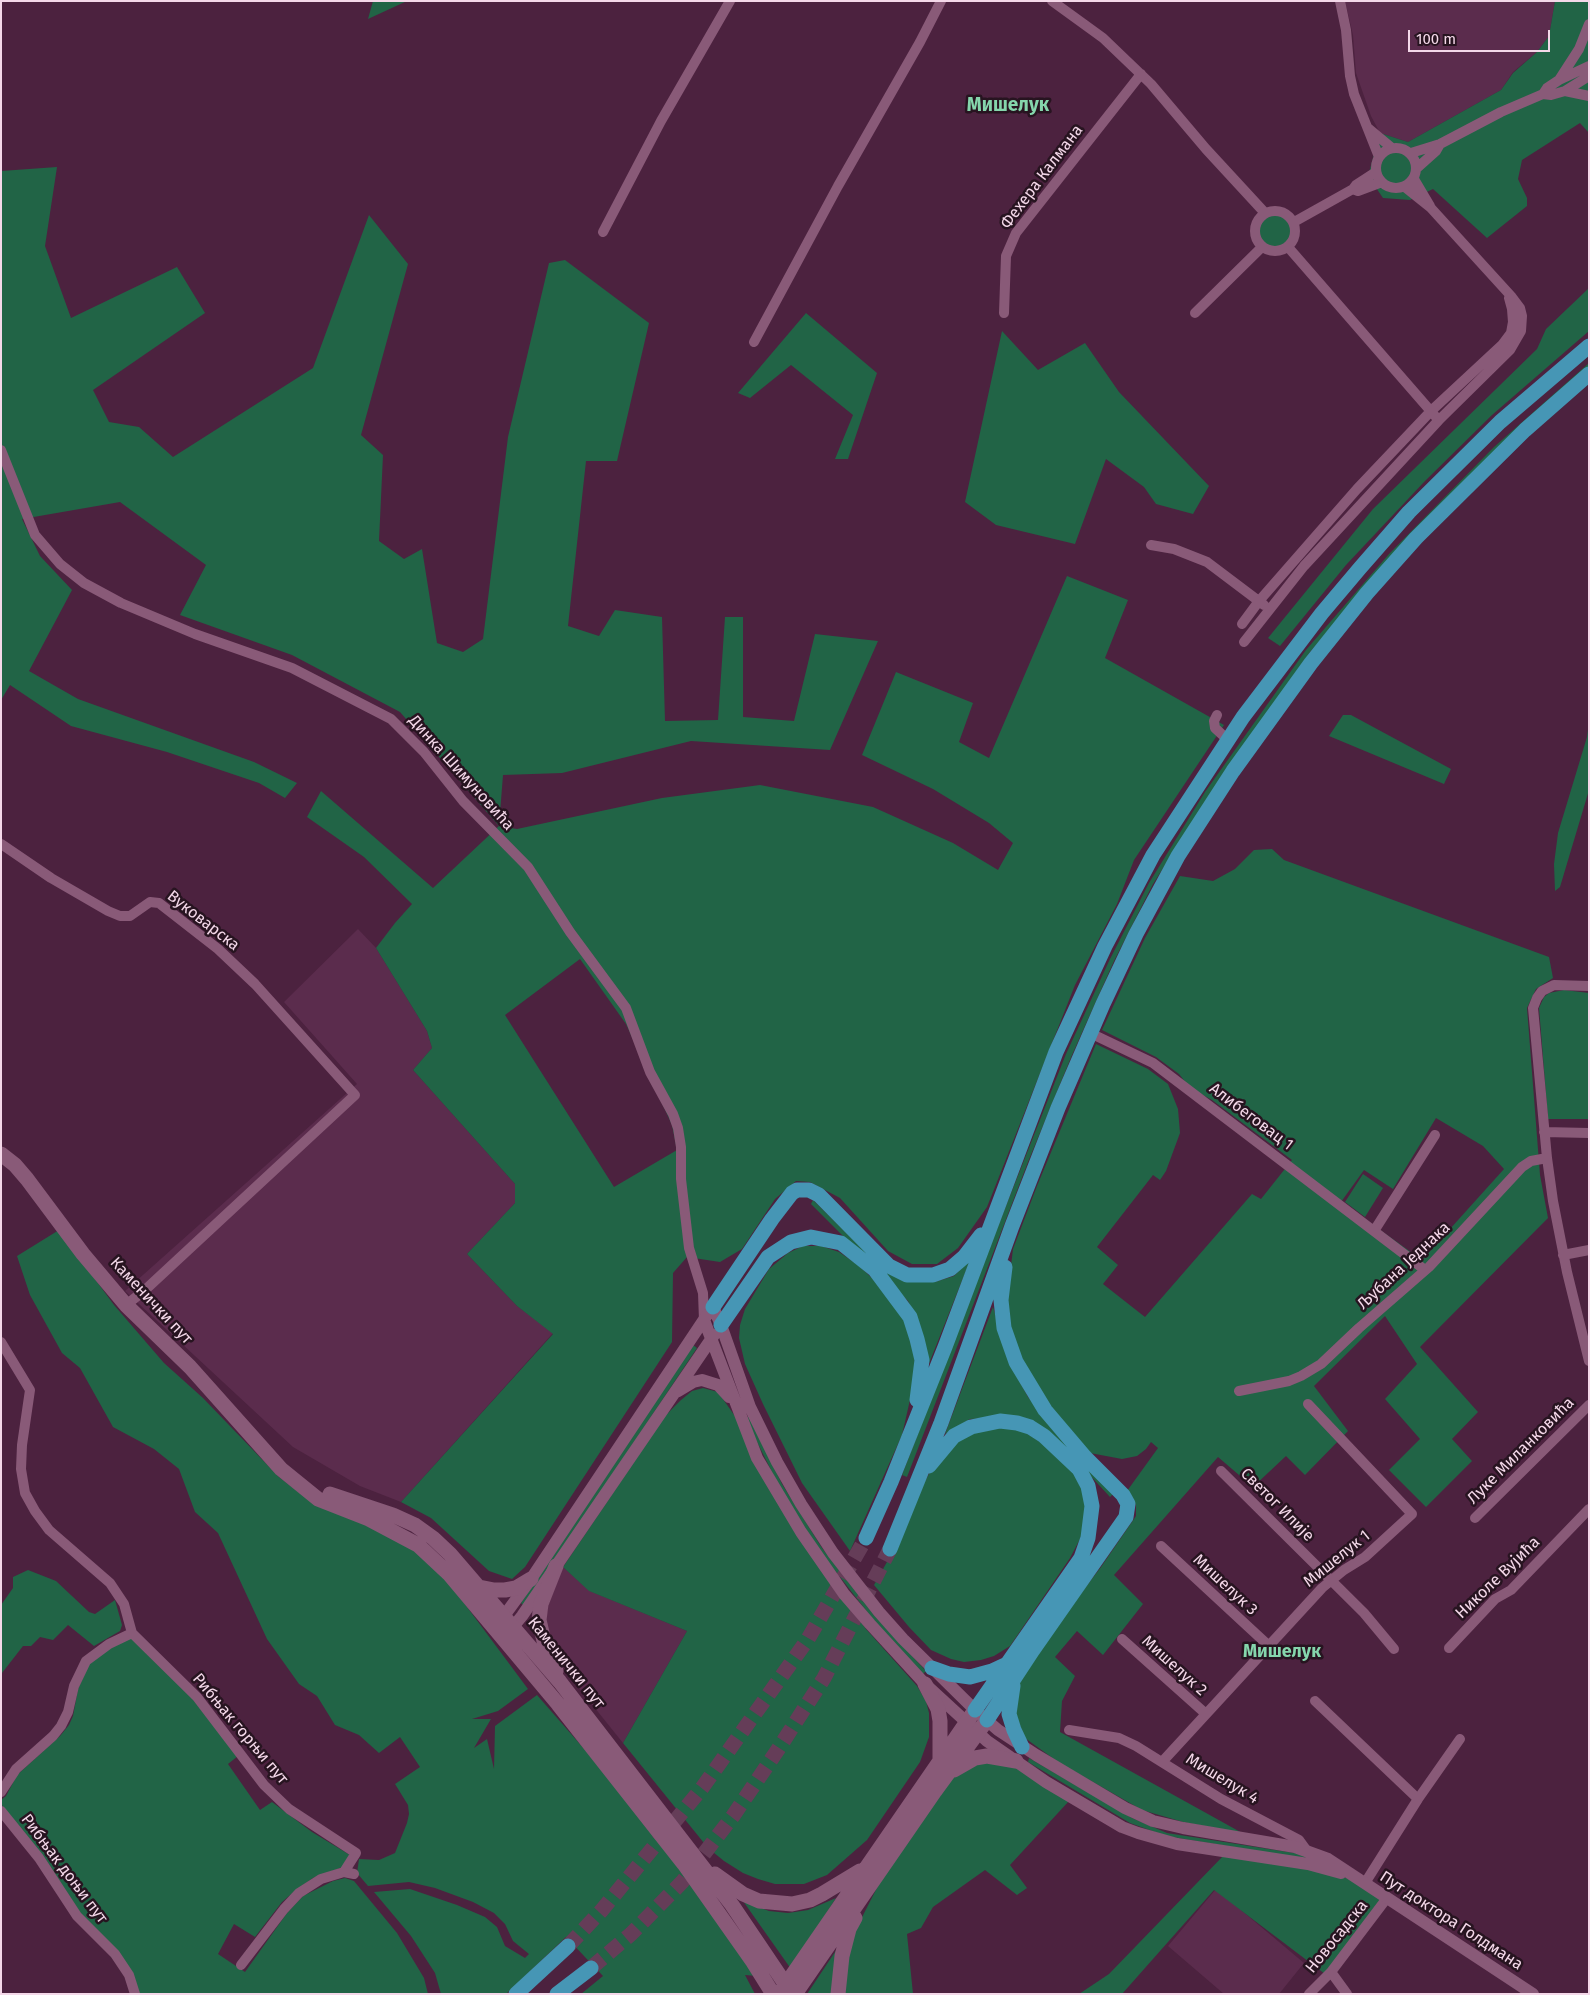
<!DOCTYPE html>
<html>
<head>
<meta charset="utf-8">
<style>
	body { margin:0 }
	#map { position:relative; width:1590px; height:1995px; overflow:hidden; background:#4c223f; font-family:"Fira Sans",sans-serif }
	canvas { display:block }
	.frame { position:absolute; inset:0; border:2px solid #f4d8e9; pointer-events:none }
	.scale { position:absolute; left:1408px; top:30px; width:142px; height:22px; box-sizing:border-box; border:2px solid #f4d8e9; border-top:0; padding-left:6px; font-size:15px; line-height:18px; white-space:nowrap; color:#f4d8e9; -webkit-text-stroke:4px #271420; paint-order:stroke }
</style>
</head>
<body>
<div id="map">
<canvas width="1590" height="1995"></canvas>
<div class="frame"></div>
<div class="scale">100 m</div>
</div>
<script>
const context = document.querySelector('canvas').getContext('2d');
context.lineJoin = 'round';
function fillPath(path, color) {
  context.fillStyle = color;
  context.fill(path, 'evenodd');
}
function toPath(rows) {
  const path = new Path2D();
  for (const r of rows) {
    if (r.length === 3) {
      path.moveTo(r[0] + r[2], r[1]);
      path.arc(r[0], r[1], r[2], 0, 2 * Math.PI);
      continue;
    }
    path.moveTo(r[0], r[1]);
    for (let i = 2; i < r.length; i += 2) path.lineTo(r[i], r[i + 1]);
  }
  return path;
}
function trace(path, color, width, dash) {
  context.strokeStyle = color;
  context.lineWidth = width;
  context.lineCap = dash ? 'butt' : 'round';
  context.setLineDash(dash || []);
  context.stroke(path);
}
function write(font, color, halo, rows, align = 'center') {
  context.font = font + ' "Fira Sans",sans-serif';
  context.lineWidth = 5;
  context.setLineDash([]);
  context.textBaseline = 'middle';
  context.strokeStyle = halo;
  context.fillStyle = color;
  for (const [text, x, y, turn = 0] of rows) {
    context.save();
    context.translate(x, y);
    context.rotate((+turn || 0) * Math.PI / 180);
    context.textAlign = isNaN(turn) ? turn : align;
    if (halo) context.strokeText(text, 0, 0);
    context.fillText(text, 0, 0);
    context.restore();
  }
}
const built = toPath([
	[1345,1,1555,1,1549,36,1537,52,1513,72,1501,90,1408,142,1380,133,1371,116,1356,73,1353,35],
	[358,929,376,948,427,1031,432,1048,413,1070,515,1184,515,1203,467,1254,517,1306,553,1333,401,1502,360,1486,293,1447,125,1291,357,1084,284,1002],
	[563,1567,590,1591,687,1631,623,1743,566,1672,549,1639,546,1619,548,1606],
	[1216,1889,1304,1963,1279,1994,1224,1994,1168,1946]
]);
const green = toPath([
	[373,1,407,1,368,19],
	[1555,1,1588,1,1589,133,1580,123,1522,160,1518,179,1527,198,1527,206,1487,238,1433,189,1410,200,1383,198,1368,176,1380,133,1408,142,1501,90,1513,73,1537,52,1549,36],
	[57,167,45,246,71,318,177,267,205,313,93,390,109,422,139,427,173,457,313,368,369,215,408,264,361,435,383,455,379,541,404,559,422,549,437,643,463,652,483,639,508,437,549,263,565,260,649,323,617,461,586,461,568,626,599,636,615,610,662,617,665,721,718,720,725,617,743,617,743,717,794,721,815,634,878,641,830,750,691,741,562,773,503,775,499,826,517,829,662,798,760,785,873,807,953,843,998,870,1013,843,989,823,933,789,862,755,896,672,973,703,959,742,989,758,1067,576,1128,600,1105,658,1224,725,1134,860,1117,904,1075,985,987,1207,958,1248,937,1264,912,1264,888,1251,840,1198,810,1182,796,1181,775,1199,742,1249,720,1262,687,1257,673,1273,672,1342,525,1567,512,1579,489,1571,431,1518,401,1502,553,1334,517,1306,467,1254,515,1203,515,1184,413,1070,432,1048,427,1031,376,948,395,923,412,904,364,857,307,817,321,791,433,888,499,826,400,712,292,655,180,615,206,565,120,502,22,519,40,556,72,590,29,671,78,699,254,762,297,783,285,798,259,783,167,752,71,726,10,685,1,700,1,171],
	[580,959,626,1024,672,1125,677,1150,614,1187,505,1015],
	[1275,231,18],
	[1589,288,1589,331,1492,415,1424,482,1346,565,1280,646,1268,638,1373,509,1537,349,1546,329],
	[806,313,877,373,848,459,835,459,853,415,791,365,750,398,738,393],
	[1002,331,1038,370,1085,343,1119,392,1209,486,1193,514,1156,504,1144,487,1106,459,1075,544,996,525,965,502],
	[1589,363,1589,368,1392,557,1310,652,1210,794,1153,884,1114,961,1072,1055,1028,1162,907,1477,902,1475,989,1249,1066,1054,1110,959,1149,883,1205,792,1306,650,1389,554,1494,447],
	[1343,715,1351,715,1451,769,1444,784,1329,736],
	[1589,722,1589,790,1560,887,1555,891,1554,864,1558,833,1587,737],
	[1272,849,1284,860,1549,957,1553,978,1536,989,1527,1008,1540,1175,1548,1218,1420,1347,1478,1412,1452,1439,1472,1461,1426,1507,1389,1470,1420,1439,1385,1399,1417,1364,1385,1316,1314,1386,1348,1431,1305,1475,1286,1456,1253,1487,1218,1457,1114,1575,1143,1604,1103,1655,1077,1631,1055,1657,1075,1676,1062,1701,1060,1732,1244,1834,1183,1822,1142,1810,1058,1762,1025,1738,1014,1711,1022,1670,1101,1567,1136,1516,1136,1505,1127,1491,1158,1448,1151,1442,1146,1449,1137,1456,1122,1459,1090,1453,1048,1406,1021,1360,1010,1325,1007,1299,1013,1249,1037,1186,1096,1044,1148,1069,1168,1084,1178,1109,1180,1133,1166,1171,1160,1180,1153,1175,1097,1247,1118,1265,1103,1284,1145,1317,1252,1194,1261,1199,1292,1160,1212,1100,1190,1088,1179,1074,1156,1057,1102,1030,1145,938,1180,876,1213,881,1235,869,1254,850],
	[1436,1118,1483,1146,1504,1169,1422,1260,1341,1202,1364,1170,1393,1189],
	[1564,990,1589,993,1589,1119,1548,1119,1539,1008,1544,997,1549,993],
	[1363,1174,1383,1188,1365,1217,1345,1202],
	[813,1200,887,1273,935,1282,954,1276,971,1258,926,1371,919,1325,908,1301,811,1204],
	[59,1230,114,1305,164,1363,203,1398,279,1477,300,1493,394,1533,441,1572,528,1689,498,1711,472,1719,491,1719,474,1748,487,1739,494,1769,495,1726,537,1695,649,1823,757,1976,745,1975,755,1994,581,1994,603,1976,566,1937,506,1994,441,1994,435,1973,411,1936,374,1892,410,1889,457,1905,485,1917,497,1927,505,1946,525,1958,529,1954,513,1941,505,1924,494,1913,473,1902,435,1888,409,1882,368,1886,357,1873,359,1859,379,1860,395,1853,407,1823,409,1814,408,1805,395,1784,420,1767,400,1737,379,1753,359,1735,335,1725,317,1696,299,1684,267,1639,218,1533,195,1512,179,1469,154,1449,113,1427,80,1368,62,1353,30,1295,17,1256],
	[803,1246,821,1246,839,1252,858,1265,872,1278,905,1320,915,1359,912,1391,902,1435,850,1551,802,1483,763,1404,745,1364,739,1338,740,1325,745,1309,769,1269,788,1253],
	[993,1307,1009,1362,1028,1397,1053,1428,1114,1493,1110,1497,1051,1433,994,1418,970,1419,945,1434],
	[693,1345,697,1348,524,1606,521,1603],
	[703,1388,718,1392,737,1419,822,1569,866,1629,917,1686,926,1701,929,1713,929,1737,920,1762,867,1840,827,1875,804,1884,775,1884,758,1879,743,1873,724,1861,708,1848,623,1743,687,1631,589,1591,563,1567,665,1416,681,1400,692,1391],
	[749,1417,782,1484,822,1548,874,1615,926,1671,923,1674,872,1618,819,1550,779,1486,745,1418],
	[989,1427,1017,1427,1062,1456,1084,1488,1086,1522,1080,1539,1070,1558,1010,1646,994,1656,981,1660,964,1662,951,1659,931,1650,909,1627,874,1585,896,1546,918,1494,936,1461,958,1438],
	[28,1570,56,1581,89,1612,95,1614,115,1600,122,1625,120,1631,94,1646,68,1625,53,1640,40,1637,31,1646,23,1646,2,1673,1,1605,13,1588,13,1577],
	[131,1638,192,1698,238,1756,228,1764,260,1810,272,1802,312,1832,350,1855,343,1867,313,1878,296,1890,282,1902,255,1937,234,1924,218,1954,245,1972,287,1913,303,1896,333,1881,345,1878,354,1881,397,1933,424,1978,428,1994,138,1994,87,1923,46,1860,1,1804,1,1800,6,1796,17,1775,60,1736,69,1725,73,1716,78,1689,89,1664,107,1650],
	[1029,1758,1132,1818,1167,1833,1307,1855,1307,1859,1166,1836,1130,1823,1028,1762],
	[975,1761,1015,1764,1069,1801,1010,1865,1027,1888,1017,1895,985,1870,933,1907,921,1928,907,1934,913,1994,844,1994,847,1958,855,1931,886,1870,946,1782],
	[1224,1855,1256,1857,1350,1879,1382,1900,1325,1974,1214,1890,1122,1994,1079,1994,1109,1974],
	[836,1898,791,1969,743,1901,769,1911,788,1913,808,1910],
	[841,1943,833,1994,807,1994]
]);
const trunkTunnel = toPath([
	[568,1946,602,1910,702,1788,808,1639,866,1538],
	[591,1968,631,1934,683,1881,733,1816,779,1748,824,1678,890,1549]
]);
const minor = toPath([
	[1052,1,1103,38,1151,84,1206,149,1265,213],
	[1340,1,1346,30,1350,76,1354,94,1379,157],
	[1559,80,1579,49,1589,24],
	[1565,91,1589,96],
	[1543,94,1547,88,1559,80,1589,66],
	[1368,128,1392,148],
	[1396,168,20],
	[1411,153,1440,144,1501,112,1543,94,1551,95,1565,91,1589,76],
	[1417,168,1436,151,1440,144],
	[1414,179,1430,206],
	[1353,189,1358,191,1382,182],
	[1275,231,20],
	[1294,222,1353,189,1356,185,1376,172],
	[603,232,661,121,730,1],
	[1288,247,1435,416],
	[1004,313,1006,256,1016,233,1141,74],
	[1195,313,1262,247],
	[754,342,838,186,920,42,941,1],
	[1,450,35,535,60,564,84,583,121,603,195,634,292,668,391,719,424,752,463,801,528,867,570,932,626,1008,650,1072,673,1114,678,1128,681,1147,681,1179,689,1248,703,1293,704,1320],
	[1151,545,1174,549,1207,562,1264,605],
	[1242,624,1259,601,1357,489,1431,411,1502,345,1511,333,1513,322,1512,309,1509,298],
	[1244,642,1304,566,1439,420,1510,350,1521,331,1522,316,1520,308,1511,296,1430,207,1405,187],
	[1217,715,1214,721,1215,728,1228,740],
	[1,844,51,878,108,911,120,916,130,916,150,902,159,903,218,949,255,984,355,1095,145,1290,126,1305],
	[1589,986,1554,985,1542,991,1537,998,1533,1008,1547,1158,1553,1201,1567,1272,1589,1361],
	[1090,1033,1153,1063,1425,1270],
	[1544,1132,1589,1133],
	[1374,1231,1435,1135],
	[1563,1255,1589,1250],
	[1,1342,30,1390,22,1445,21,1469,25,1493,35,1511,49,1530,110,1583,124,1604,132,1633,197,1697,264,1785,289,1809,356,1853,344,1872],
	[1239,1391,1289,1381,1301,1376,1321,1364,1359,1328,1429,1267,1522,1167,1531,1161,1547,1158],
	[1221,1471,1364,1613,1394,1649],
	[1475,1518,1589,1405],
	[1161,1546,1269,1646],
	[1122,1639,1206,1714],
	[1449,1648,1495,1599,1511,1590,1589,1509],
	[1315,1701,1418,1799],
	[1069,1730,1119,1738,1136,1746,1221,1799,1299,1840,1307,1851],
	[1162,1762,1322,1588,1344,1570,1365,1557,1412,1514,1308,1404],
	[1,1792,16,1769,53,1736,61,1726,68,1712,74,1686,86,1661,109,1644,132,1633],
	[1,1811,39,1858,77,1916,115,1954,129,1975,135,1994],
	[1365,1883,1418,1799,1460,1739],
	[241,1965,284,1909,299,1893,321,1879,344,1872,354,1874],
	[1331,1972,1347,1994],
	[1309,1994,1331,1972,1387,1898]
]);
const tertiary = toPath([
	[713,1307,721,1325,750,1407,777,1462,801,1504,833,1553,879,1612,903,1639,975,1710,998,1730,1036,1755,1125,1808,1153,1821,1183,1828,1295,1847,1328,1859,1533,1994],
	[704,1320,757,1458,801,1532,844,1594,870,1624,925,1684,987,1741,1046,1782,1122,1827,1138,1833,1177,1844,1308,1864,1341,1873],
	[678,1391,693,1382,702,1380,718,1385,729,1397],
	[497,1622,504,1616,531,1579,707,1315],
	[508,1633,522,1616,714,1335]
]);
const secondary = toPath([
	[1,1154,15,1165,27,1179,83,1254,126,1305,190,1367,281,1469,318,1499,369,1519,418,1545,449,1574,558,1704,684,1864,753,1962,773,1994],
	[330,1494,393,1515,415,1525,433,1538,450,1554,560,1682,732,1905,792,1994],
	[556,1566,541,1604,539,1620,544,1641,556,1671],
	[479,1587,494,1590,505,1590,516,1588,531,1579],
	[925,1684,938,1709,940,1721,940,1761],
	[954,1770,975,1758,987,1756,1016,1761],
	[715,1874,743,1894,759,1901,792,1904,810,1900,822,1894,860,1871],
	[782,1990,975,1710],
	[795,1994,935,1791,987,1720],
	[838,1994,842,1956,849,1929,855,1918]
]);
const trunk = toPath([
	[713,1307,772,1219,792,1193,797,1190,809,1190,819,1195,889,1266,907,1275,933,1275,950,1269,964,1257,981,1235],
	[721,1325,768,1257,791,1242,811,1237,841,1243,875,1270,910,1317,917,1339,922,1360,917,1400],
	[929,1466,954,1436,971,1427,1000,1421,1017,1423,1030,1427,1044,1436,1079,1469,1088,1486,1092,1506,1088,1538,1081,1558,975,1710],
	[866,1538,891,1482,945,1347,1056,1052,1105,946,1153,855,1243,717,1322,613,1360,568,1409,512,1500,422,1589,346],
	[890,1549,941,1423,1012,1226,1058,1108,1103,1004,1136,934,1178,856,1233,771,1311,663,1367,593,1416,538,1525,430,1589,374],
	[932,1668,949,1674,970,1677,992,1671,1007,1664],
	[1013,1686,1009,1714,1014,1730,1022,1747],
	[987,1720,1033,1650,1126,1517,1128,1504,1123,1495,1085,1457,1045,1410,1016,1362,1004,1328,1001,1300,1005,1267],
	[516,1994,568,1946],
	[557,1994,591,1968]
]);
const streetNames = [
	["Фехера Калмана",1042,177,-53],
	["Динка Шимуновића",461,773,48],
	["Вуковарска",203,921,38],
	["Алибеговац 1",1251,1117,37],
	["Љубана Једнака",1404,1266,-43],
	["Каменички пут",151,1301,47],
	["Луке Миланковића",1521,1451,-45],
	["Светог Илије",1277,1505,45],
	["Мишелук 1",1337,1559,-39],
	["Николе Вујића",1498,1578,-44],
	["Мишелук 3",1225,1585,43],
	["Каменички пут",566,1663,51],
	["Мишелук 2",1174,1666,42],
	["Рибњак горњи пут",240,1729,50],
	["Мишелук 4",1222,1779,31],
	["Рибњак доњи пут",64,1869,53],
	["Пут доктора Голдмана",1451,1921,33],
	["Новосадска",1337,1937,-51]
];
const neighbourhoodNames = [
	["Мишелук",1282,1652]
];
const quarterNames = [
	["Мишелук",1008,106]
];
fillPath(built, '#5b2c4d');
fillPath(green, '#216446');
trace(trunkTunnel, '#653d58', 15, [15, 8]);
trace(minor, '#895a78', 10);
trace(tertiary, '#895a78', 12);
trace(secondary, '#895a78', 15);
trace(trunk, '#4696b5', 15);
write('16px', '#f4d8e9', '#271420', streetNames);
write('bold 18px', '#85d6ac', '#271420', neighbourhoodNames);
write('bold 19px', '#85d6ac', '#271420', quarterNames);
</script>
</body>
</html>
